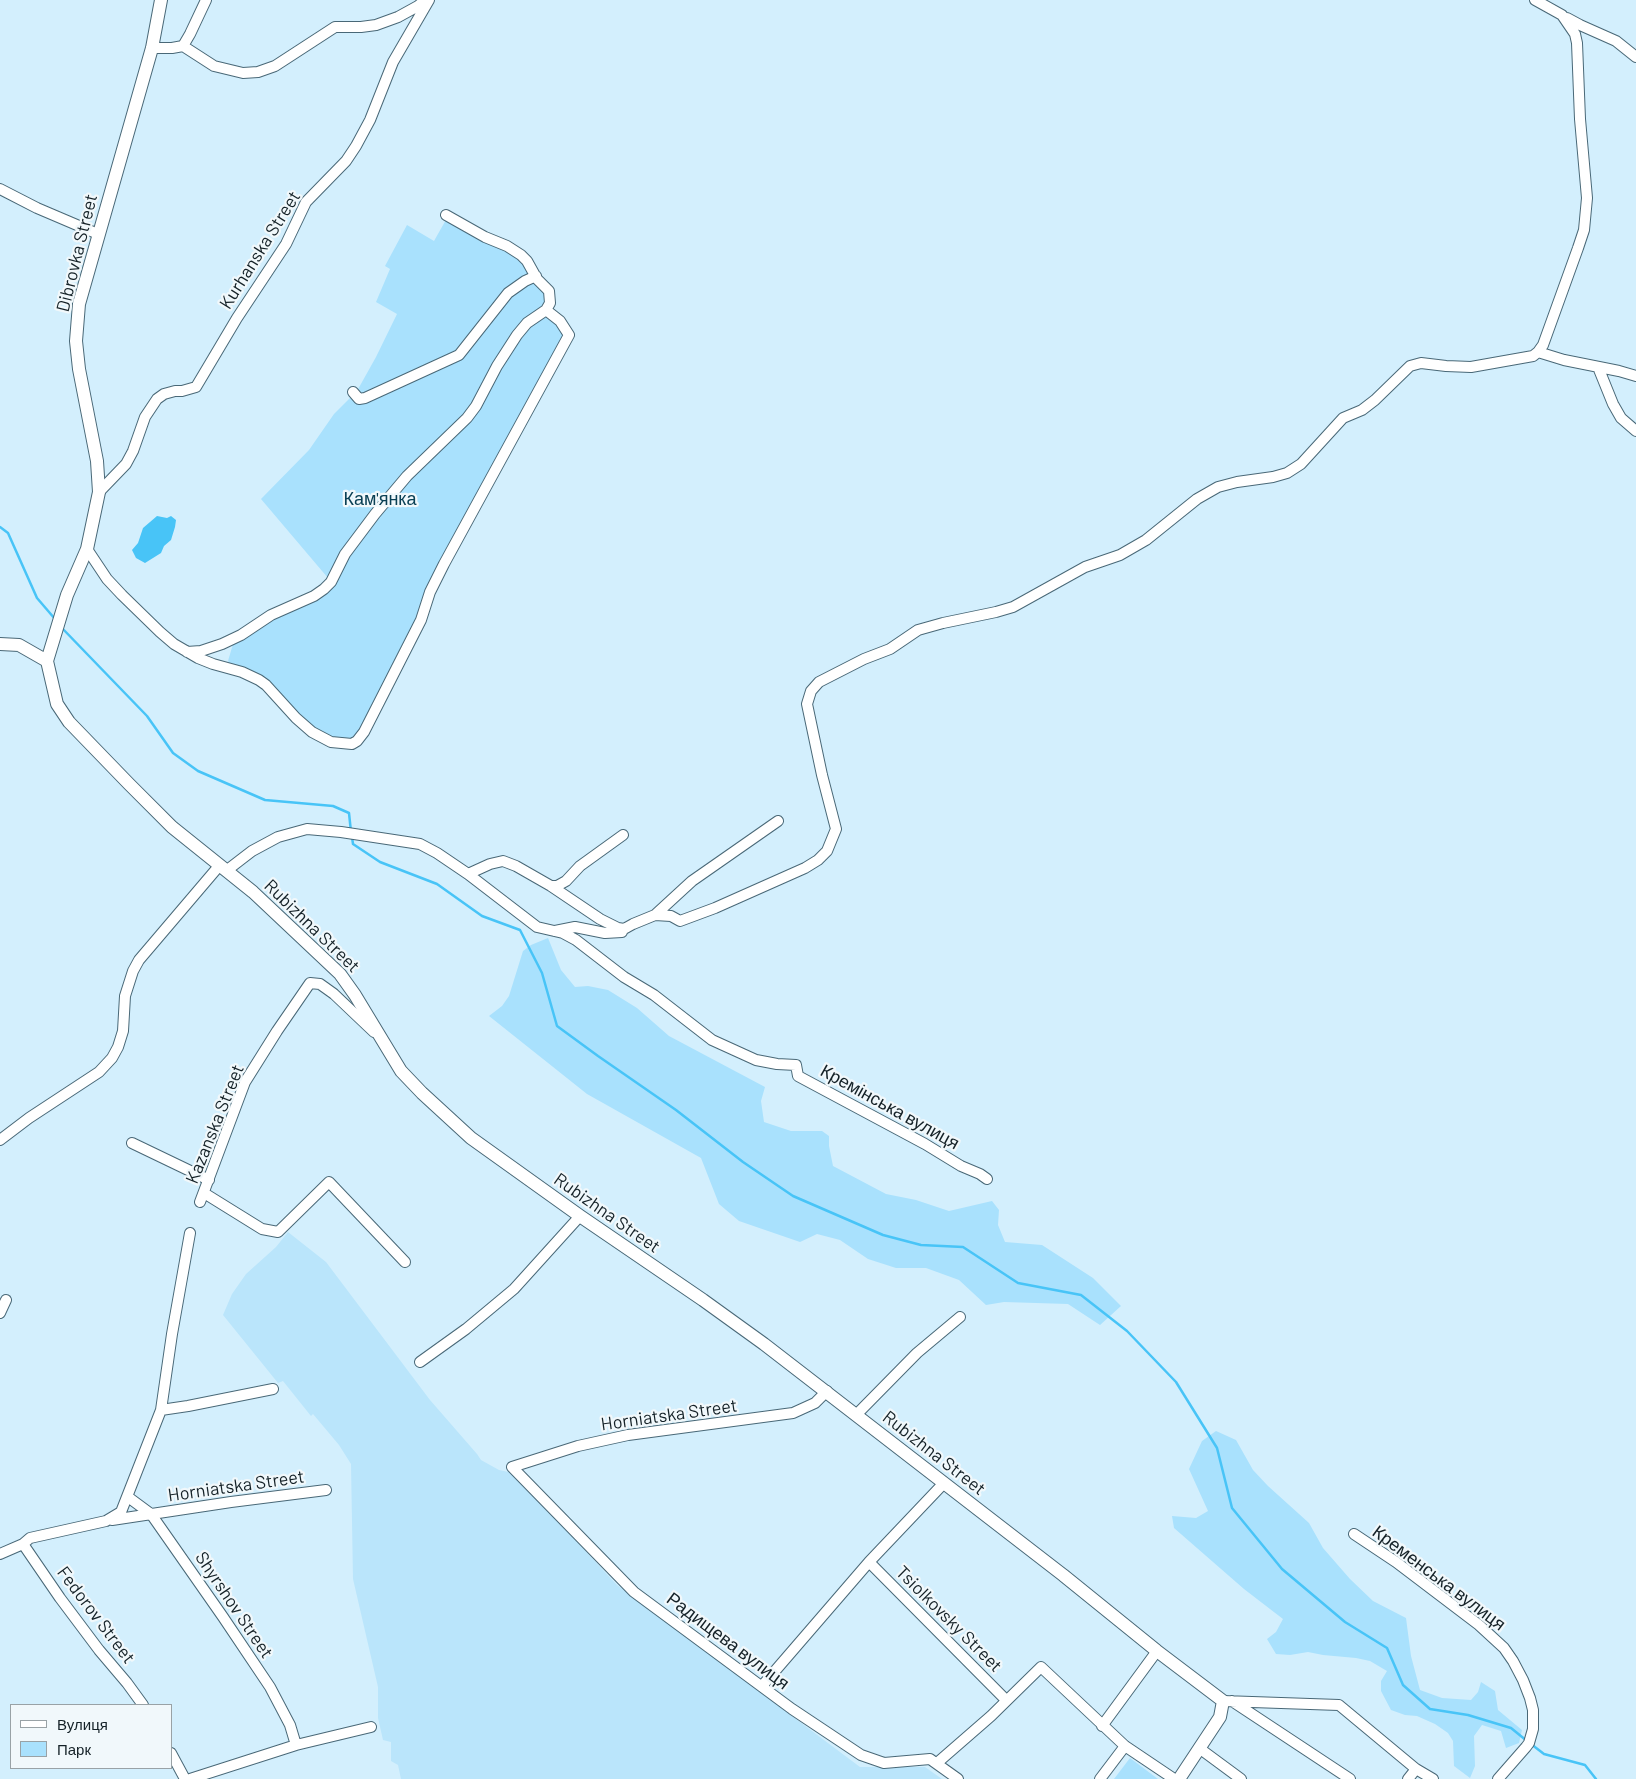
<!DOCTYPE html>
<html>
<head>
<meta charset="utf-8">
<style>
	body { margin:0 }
	#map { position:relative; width:1636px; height:1779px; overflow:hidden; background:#d3effd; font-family:Barlow,sans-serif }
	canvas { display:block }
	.legend { position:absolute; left:10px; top:1704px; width:162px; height:65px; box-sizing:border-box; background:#f1f8fb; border:1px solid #99a2a6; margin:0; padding:6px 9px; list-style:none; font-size:15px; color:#142127 }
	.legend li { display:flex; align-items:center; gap:10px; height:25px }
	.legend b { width:25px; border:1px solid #99a2a6 }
</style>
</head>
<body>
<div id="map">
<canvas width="1636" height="1779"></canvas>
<ul class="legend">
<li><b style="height:6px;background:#fff"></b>Вулиця</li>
<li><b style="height:14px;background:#a9e1fd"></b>Парк</li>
</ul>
</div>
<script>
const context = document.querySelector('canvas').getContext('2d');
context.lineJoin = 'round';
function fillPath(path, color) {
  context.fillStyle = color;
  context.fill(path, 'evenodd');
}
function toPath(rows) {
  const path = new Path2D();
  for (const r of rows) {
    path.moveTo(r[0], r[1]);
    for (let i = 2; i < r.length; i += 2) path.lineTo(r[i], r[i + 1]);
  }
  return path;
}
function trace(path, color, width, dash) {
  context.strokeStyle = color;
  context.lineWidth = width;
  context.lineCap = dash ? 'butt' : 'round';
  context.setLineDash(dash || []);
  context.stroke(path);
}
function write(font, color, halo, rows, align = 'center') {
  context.font = font + ' Barlow,sans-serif';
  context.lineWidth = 4.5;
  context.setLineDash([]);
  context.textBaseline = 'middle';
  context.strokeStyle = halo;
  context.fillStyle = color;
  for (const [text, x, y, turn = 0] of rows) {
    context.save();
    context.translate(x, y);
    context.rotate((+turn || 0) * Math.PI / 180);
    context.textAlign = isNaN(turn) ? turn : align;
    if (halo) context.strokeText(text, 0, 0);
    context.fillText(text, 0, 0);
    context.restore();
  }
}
const built = toPath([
	[288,1232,326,1262,430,1400,477,1454,481,1460,499,1470,513,1473,617,1585,860,1767,925,1767,942,1779,401,1779,398,1765,391,1761,391,1742,383,1740,378,1718,378,1687,353,1579,351,1464,339,1445,313,1414,311,1416,283,1381,278,1383,223,1315,232,1294,246,1274,276,1247]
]);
const green = toPath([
	[447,218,508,248,544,286,545,304,566,334,367,723,350,741,333,740,322,735,284,702,231,665,228,661,233,644,285,612,315,599,328,578,261,499,309,450,334,414,357,391,376,357,397,314,376,302,390,269,385,266,407,225,434,241],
	[548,938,561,970,575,987,588,986,608,990,637,1008,669,1036,765,1087,761,1101,764,1122,791,1131,822,1131,829,1136,829,1146,833,1166,886,1194,916,1200,949,1211,992,1201,999,1210,998,1225,1005,1242,1042,1245,1093,1278,1121,1306,1100,1325,1068,1304,1004,1302,986,1305,959,1280,926,1268,896,1268,868,1259,840,1240,817,1234,800,1242,739,1221,719,1204,701,1158,587,1094,489,1016,502,1006,509,996,523,951,531,945],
	[1216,1431,1236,1440,1253,1470,1268,1486,1309,1523,1323,1548,1350,1579,1373,1601,1406,1618,1411,1656,1420,1690,1442,1698,1471,1700,1478,1692,1481,1682,1495,1691,1498,1710,1522,1730,1519,1743,1506,1748,1501,1731,1482,1725,1474,1736,1475,1766,1470,1778,1454,1766,1453,1741,1448,1733,1435,1724,1417,1716,1405,1715,1391,1710,1381,1691,1381,1681,1387,1671,1370,1661,1356,1658,1323,1655,1308,1652,1290,1655,1276,1654,1267,1639,1276,1632,1283,1619,1244,1589,1174,1528,1172,1516,1196,1518,1208,1511,1189,1469,1202,1441],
	[1130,1758,1158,1779,1114,1779]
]);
const water = toPath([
	[157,516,167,518,171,516,176,520,175,527,171,540,164,546,161,553,145,563,136,558,132,550,138,543,143,528]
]);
const stream = toPath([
	[0,527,8,533,37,598,55,619],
	[61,627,147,716,173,753,198,771,265,800,333,806,349,813,351,832],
	[352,837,353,844,380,862,437,884,482,916,520,930,542,973,557,1026,598,1056,676,1110,743,1162,793,1196,883,1235,921,1245,963,1247,1018,1283,1081,1295,1127,1331,1176,1382,1217,1448,1232,1508,1282,1569,1345,1622,1387,1648,1403,1685,1430,1709,1468,1715,1511,1728,1527,1741],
	[1531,1744,1544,1754,1585,1765,1596,1779]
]);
const minor = toPath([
	[1567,18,1580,25,1616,41,1636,57],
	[183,46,214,66,243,73,258,72,275,66,335,27,361,27,376,25,398,17,418,6,425,0],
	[152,48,172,48,183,46,190,34,206,0],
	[0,189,37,208,98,234],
	[1538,352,1564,360,1619,371,1636,376],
	[1598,367,1613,404,1621,418,1636,431],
	[353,392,359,399,365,398,459,355,508,293,525,281,536,276],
	[99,492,126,464,133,451,145,417,157,399,164,394,175,391,182,391,196,387,237,318,286,244,306,202,346,161,356,146,370,120,393,62,429,0],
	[87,549,107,579,122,595,160,632,174,644,198,658,213,664,242,672,259,680,266,685,296,718,312,732,331,742,352,744,357,741,364,732,421,620,430,592,444,564,569,335,560,321,546,310],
	[187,652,201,651,222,644,241,635,271,615,314,596,324,589,331,582,345,554,375,514,407,476,467,418,476,406,497,366,517,335,527,323,546,310,550,303,549,291,537,279,527,261,521,255,507,246,485,237,446,215],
	[226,871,252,851,278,837,307,829,341,832,420,844,437,853,468,874,490,864,503,861,516,866,551,886,557,886,566,881,580,866,623,835],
	[468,874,537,927,563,933,576,940,624,977,654,995,712,1040,756,1060,777,1064,796,1065,798,1076,925,1144,961,1166,980,1174,987,1179],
	[551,886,600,919,618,928,624,929,633,924,655,915,692,881,778,821],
	[655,915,671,916,680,921,715,908,805,868,818,860,827,851,836,829,822,775,807,704,811,691,819,682,864,659,890,649,918,630,943,623,996,612,1013,607,1085,567,1120,555,1146,540,1197,499,1218,487,1237,482,1273,477,1287,473,1301,464,1343,418,1362,410,1375,400,1410,366,1421,363,1446,366,1471,367,1533,356,1538,352,1543,345,1578,248,1584,230,1587,198,1580,119,1577,43,1575,34,1562,15,1535,0],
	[555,931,575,927,605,933,622,932],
	[0,1140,29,1118,99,1072,112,1058,118,1047,123,1031,125,996,133,971,139,960,219,866],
	[132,1143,209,1180],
	[204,1193,262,1229,278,1232,329,1182,405,1262],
	[200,1202,245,1082,277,1031,310,983,320,984,334,994,374,1032],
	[0,1313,6,1300],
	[420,1362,466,1329,514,1289,580,1216],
	[827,1391,815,1403,793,1413,628,1435,578,1446,512,1467,634,1592,792,1709,861,1755,884,1763,930,1759,958,1779],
	[161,1410,188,1406,273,1389],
	[856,1415,917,1353,960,1317],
	[128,1497,151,1514,223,1617,270,1687,290,1725,296,1745],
	[112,1520,231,1502,326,1490],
	[1354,1534,1396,1562,1479,1625,1504,1648,1513,1661,1523,1680,1530,1698,1533,1710,1533,1729,1529,1743,1526,1747,1498,1779],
	[23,1544,60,1598,99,1650,127,1683,143,1705],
	[0,1554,23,1544,30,1538,106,1521,121,1512,161,1410,172,1334,190,1233],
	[869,1562,1006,1700],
	[762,1686,869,1562,944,1483],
	[1223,1701,1339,1705,1416,1769,1433,1779],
	[1232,1701,1350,1779],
	[1102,1726,1157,1651],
	[1199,1748,1241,1779],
	[171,1753,185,1779],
	[937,1763,991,1716,1041,1667,1125,1746,1174,1779],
	[190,1779,296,1745,371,1727],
	[1100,1779,1125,1746],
	[1408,1779,1416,1769]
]);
const tertiary = toPath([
	[161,0,152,48,79,304,76,341,79,369,97,461,99,492,87,549,67,595,47,661,57,704,69,722,129,784,172,827,253,892,340,974,355,995,401,1071,422,1093,471,1138,580,1216,703,1300,764,1344,1063,1575,1157,1651,1223,1701,1220,1717,1179,1779],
	[0,644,19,645,47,661]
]);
const streetNames = [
	["Kurhanska Street",260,250,-58],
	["Dibrovka Street",77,253,-76],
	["Rubizhna Street",312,926,44],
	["Кремінська вулиця",890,1107,29],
	["Kazanska Street",215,1124,-68],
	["Rubizhna Street",607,1213,35],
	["Horniatska Street",669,1415,-8],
	["Rubizhna Street",934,1453,38],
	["Horniatska Street",236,1486,-8],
	["Кременська вулиця",1439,1578,37],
	["Shyrshov Street",234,1605,56],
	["Fedorov Street",96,1615,53],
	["Tsiolkovsky Street",949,1619,45],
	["Радищева вулиця",728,1641,37]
];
const parkNames = [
	["Кам'янка",380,499]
];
fillPath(built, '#bae5fb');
fillPath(green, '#a9e1fd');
fillPath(water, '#48c4f7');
trace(stream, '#48c4f7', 2.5);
trace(minor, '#496877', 12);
trace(tertiary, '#496877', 14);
trace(minor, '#fff', 10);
trace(tertiary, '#fff', 12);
write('18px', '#142127', '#f1f8fb', streetNames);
write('18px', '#0a4055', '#f1f8fb', parkNames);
</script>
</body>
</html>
